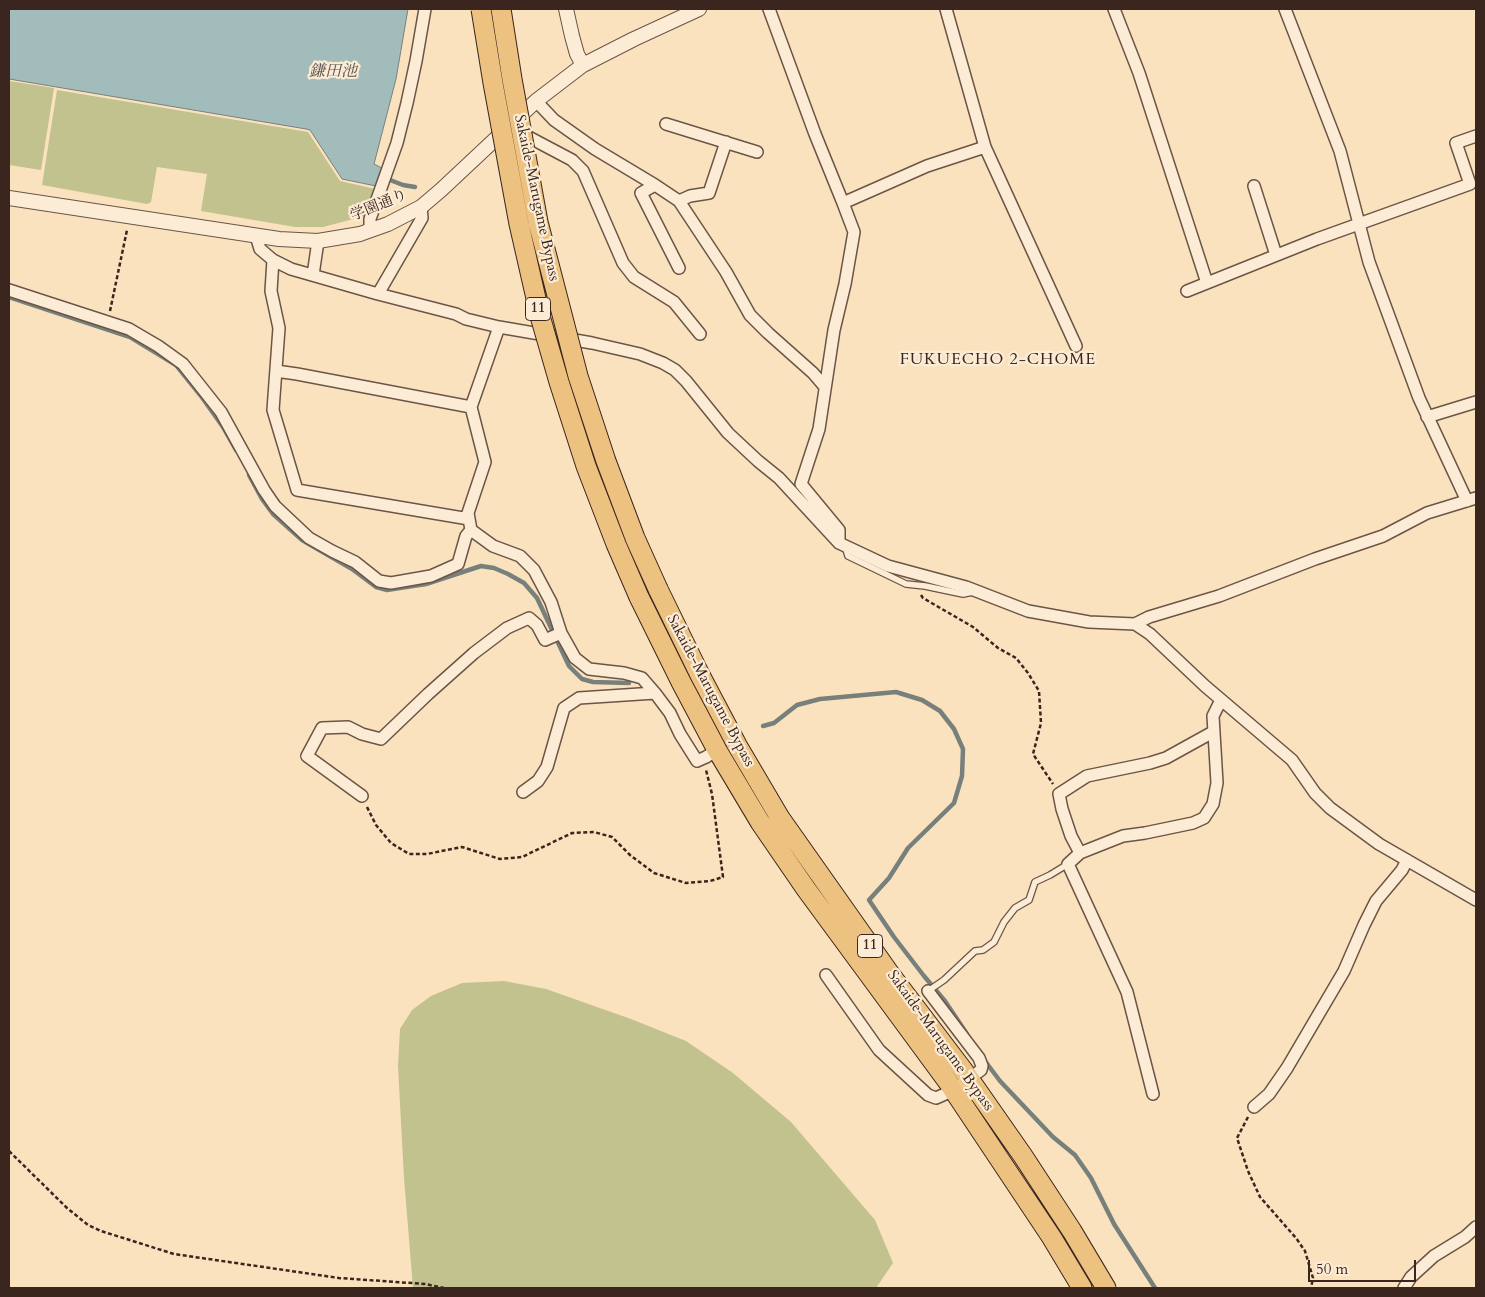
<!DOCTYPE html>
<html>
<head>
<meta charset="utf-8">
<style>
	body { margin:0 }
	#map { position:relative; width:1485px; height:1297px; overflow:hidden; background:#fae2bf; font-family:Cardo,serif }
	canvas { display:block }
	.frame { position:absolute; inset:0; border:10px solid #3a261e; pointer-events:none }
	.scale { position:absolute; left:1308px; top:1260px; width:108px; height:22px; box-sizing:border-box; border:2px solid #3a261e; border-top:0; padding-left:6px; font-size:15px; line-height:18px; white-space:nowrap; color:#3a261e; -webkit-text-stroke:4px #fcecd5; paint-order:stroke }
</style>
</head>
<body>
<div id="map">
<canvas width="1485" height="1297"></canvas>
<div class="frame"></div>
<div class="scale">50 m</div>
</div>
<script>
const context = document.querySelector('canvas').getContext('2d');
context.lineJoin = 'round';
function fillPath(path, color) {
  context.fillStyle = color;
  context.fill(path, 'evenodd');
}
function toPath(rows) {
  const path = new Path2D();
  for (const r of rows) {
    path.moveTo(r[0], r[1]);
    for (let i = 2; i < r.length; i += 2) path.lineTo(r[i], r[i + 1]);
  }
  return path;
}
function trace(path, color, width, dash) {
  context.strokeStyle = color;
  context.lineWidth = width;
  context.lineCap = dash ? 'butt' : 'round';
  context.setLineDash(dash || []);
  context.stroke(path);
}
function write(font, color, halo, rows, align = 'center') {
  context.font = font + ' Cardo,"Noto Serif JP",serif';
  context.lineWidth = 4.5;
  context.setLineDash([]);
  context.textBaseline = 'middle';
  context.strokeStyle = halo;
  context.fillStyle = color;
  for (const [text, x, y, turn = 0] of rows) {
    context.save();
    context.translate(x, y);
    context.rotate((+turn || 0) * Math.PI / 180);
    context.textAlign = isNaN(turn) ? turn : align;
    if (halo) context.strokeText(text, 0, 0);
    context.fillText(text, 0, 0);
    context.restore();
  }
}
const green = toPath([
	[9,81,54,88,41,170,9,165],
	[57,90,308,132,340,181,375,189,365,216,323,227,295,227,201,211,207,174,157,167,151,202,147,204,42,185],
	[504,981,546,989,631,1019,686,1041,733,1073,791,1122,875,1220,893,1263,876,1288,413,1288,404,1178,398,1066,400,1029,412,1010,431,996,462,983]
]);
const water = toPath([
	[9,9,408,9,396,79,374,164,382,168,376,186,342,179,310,130,306,129,9,79,9,9]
]);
const stream = toPath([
	[385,178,403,185,415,187],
	[9,297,130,337,176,365,201,396,223,427,236,450],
	[249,475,262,499,273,514,302,540,352,569,376,587,387,590,426,584,481,566,494,568,508,574,524,583,537,598,569,666,582,679,593,682,629,683],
	[763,726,774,723,797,705,820,699,896,692,922,700,940,711,954,729,963,749,962,776,954,803,908,848,889,878,869,900,894,937,924,976,945,1001,967,1034],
	[985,1061,1000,1081,1053,1137,1075,1155,1091,1178,1114,1224,1155,1288]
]);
const path = toPath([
	[110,311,127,230],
	[921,595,923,598,973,627,998,648,1016,658,1028,673,1039,691,1041,723,1033,754,1053,784],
	[367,807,376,825,391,843,409,854,427,854,462,847,500,859,522,857,572,833,594,832,612,837,630,855,654,873,686,883,710,881,723,877,712,794,706,770],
	[1248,1117,1237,1138,1248,1171,1260,1197,1296,1238,1305,1251,1313,1278,1311,1288],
	[9,1151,67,1208,88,1225,101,1231,174,1254,339,1278,425,1284,444,1288]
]);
const service = toPath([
	[845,546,848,556,906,584,925,586,963,594,973,592],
	[928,991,944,980,975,951,983,950,994,942,1004,922,1015,908,1029,900,1035,882,1050,875,1068,864]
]);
const minor = toPath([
	[769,9,815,134,843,203,854,232,845,284,834,330,819,429,801,484,839,530,839,543],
	[946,9,985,147,1076,346],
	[1114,9,1139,73,1207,283],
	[1285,9,1340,151,1369,262,1419,398,1467,501],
	[536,101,554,120,595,149,655,185,679,201,726,272,750,315,768,333,813,373,825,387],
	[666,124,757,152],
	[521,133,572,160,583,171,623,263,634,277,674,302,700,334],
	[655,185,641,193,679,268],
	[1254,186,1276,255],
	[679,201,690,196,709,193,726,142],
	[843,203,927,166,985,147],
	[370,230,370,219,397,143,407,103,416,61,425,9],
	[256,236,260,249,273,260,291,269,378,294,456,314,466,319,499,327,592,343,640,354,663,363,675,370,686,381,728,433,758,461,779,478,839,543,888,566,966,587,1028,611,1089,622,1135,624,1150,634,1205,686,1292,760,1315,793,1330,808,1379,844,1476,900],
	[273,260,271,291,279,328,273,410,297,490,469,519],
	[313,275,318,241],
	[9,290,129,329,158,346,183,364,221,412,264,490,275,506,309,538,332,551,355,562,379,581,391,583,431,576,458,564,466,536,471,530],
	[1187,291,1317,239,1470,184,1456,143,1476,136],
	[378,294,422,218,421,207],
	[276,371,297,374,471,407],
	[1427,417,1476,402],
	[1135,624,1149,617,1219,596,1315,559,1383,536,1427,513,1476,498],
	[561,633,575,658,589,669,624,673,642,678,655,693,670,713,680,734,697,761,706,757,717,750],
	[523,792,538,781,547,767,564,708,579,698,655,693],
	[362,796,307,756,322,728,348,727,362,734,381,739,428,694,474,653,507,628,529,618,537,625,545,640,561,633,551,602,534,570,520,556,493,546,471,530,468,513,485,462,471,407,499,327],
	[1080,853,1071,836,1062,809,1059,794,1087,776,1150,763,1166,758,1213,732],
	[826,975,879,1050,928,1095,936,1098,954,1090,981,1070,982,1066,979,1058,928,991],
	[1153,1094,1127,992,1068,864,1080,853,1123,836,1145,833,1193,823,1204,818,1213,804,1217,783,1213,716,1221,700],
	[1254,1107,1269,1094,1287,1068,1344,971,1364,925,1376,901,1402,870,1407,860],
	[1404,1288,1411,1277,1434,1256,1465,1237,1476,1227]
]);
const tertiary = toPath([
	[566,9,572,36,577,54,583,65],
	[9,198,279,239,318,241,360,234,388,224,421,207,441,190,536,101,583,65,634,39,699,9]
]);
const trunk = toPath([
	[658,589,700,675,737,745,780,818,890,974,963,1070,1023,1156,1072,1231,1106,1288],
	[639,597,681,682,717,750,760,822,806,889,948,1082,1052,1238,1082,1288]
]);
const trunkBridge = toPath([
	[481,9,493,83,519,224,540,316,559,382,586,466,616,544,639,597],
	[501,9,512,79,538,222,578,376,606,461,635,538,658,589]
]);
const shields = [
	[538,309,25],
	[870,946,25]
];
const shieldNames = [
	["11",538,309],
	["11",870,946]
];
const streetNames = [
	["Sakaide-Marugame Bypass",536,198,78],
	["学園通り",379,206,-22],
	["Sakaide-Marugame Bypass",710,691,62],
	["Sakaide-Marugame Bypass",940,1041,54]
];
const waterNames = [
	["鎌田池",333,72]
];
const neighbourhoodNames = [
	["FUKUECHO 2-CHOME",998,360]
];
fillPath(green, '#c2c28f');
fillPath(water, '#a2bcbb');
trace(water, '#78807c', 1);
trace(stream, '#78807c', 4.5);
trace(service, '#6a5546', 8);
trace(minor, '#6a5546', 14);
trace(tertiary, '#6a5546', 16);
trace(trunk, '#3a261e', 21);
trace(path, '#3a261e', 2.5, [4, 2.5]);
trace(service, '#fcecd5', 5.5);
trace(minor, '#fcecd5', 11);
trace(tertiary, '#fcecd5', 14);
trace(trunk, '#edc180', 19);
trace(trunkBridge, '#3a261e', 21, []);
trace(trunkBridge, '#edc180', 19);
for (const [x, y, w] of shields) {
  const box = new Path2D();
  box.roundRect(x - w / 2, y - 11.5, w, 23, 4);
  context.fillStyle = '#fcecd5';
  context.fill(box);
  trace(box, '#3a261e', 1);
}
write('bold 14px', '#3a261e', null, shieldNames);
write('15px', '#3a261e', '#fcecd5', streetNames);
write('italic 16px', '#59534d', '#fcecd5', waterNames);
context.letterSpacing = '1px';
write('16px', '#3a261e', '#fcecd5', neighbourhoodNames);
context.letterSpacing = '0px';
</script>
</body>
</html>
